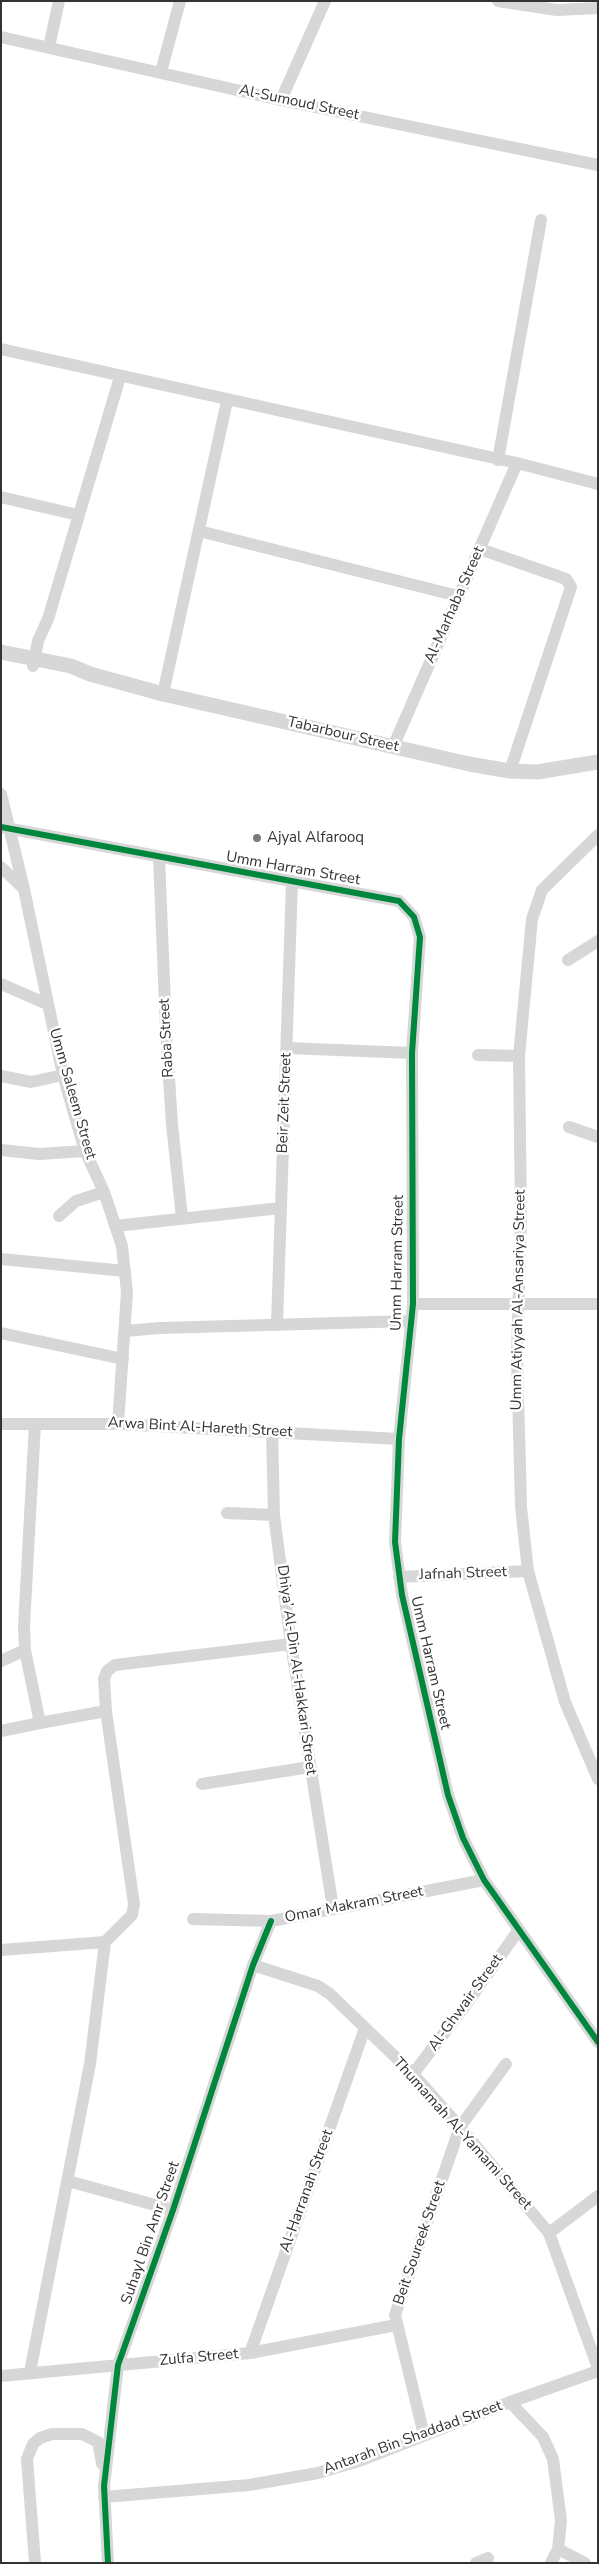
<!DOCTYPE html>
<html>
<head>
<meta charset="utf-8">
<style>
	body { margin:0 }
	#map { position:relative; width:599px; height:2564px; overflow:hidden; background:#fff; font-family:"Nunito Sans",sans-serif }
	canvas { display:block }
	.frame { position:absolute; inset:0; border:2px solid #333; pointer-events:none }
</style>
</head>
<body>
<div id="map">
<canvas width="599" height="2564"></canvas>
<div class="frame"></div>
</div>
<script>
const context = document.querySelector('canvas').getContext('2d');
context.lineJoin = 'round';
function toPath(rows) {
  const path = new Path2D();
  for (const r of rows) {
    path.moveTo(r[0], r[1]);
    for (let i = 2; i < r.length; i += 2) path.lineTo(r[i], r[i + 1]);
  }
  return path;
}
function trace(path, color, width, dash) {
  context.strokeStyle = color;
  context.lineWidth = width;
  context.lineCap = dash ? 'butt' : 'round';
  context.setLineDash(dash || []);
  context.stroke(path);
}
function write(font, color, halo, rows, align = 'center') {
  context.font = font + ' "Nunito Sans",sans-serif';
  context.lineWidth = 5;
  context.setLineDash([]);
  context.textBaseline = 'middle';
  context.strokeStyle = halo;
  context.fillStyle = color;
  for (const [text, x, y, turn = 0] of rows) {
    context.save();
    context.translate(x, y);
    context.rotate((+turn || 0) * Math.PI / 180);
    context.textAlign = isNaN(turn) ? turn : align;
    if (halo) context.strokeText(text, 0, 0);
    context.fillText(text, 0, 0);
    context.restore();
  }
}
const minor = toPath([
	[498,1,557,10,598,8],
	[1,37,281,100,598,165],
	[49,47,59,1],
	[161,72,180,1],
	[281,100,325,1],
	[1,349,517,463,598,484],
	[498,460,541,220],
	[1,497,78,515],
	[199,531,458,596],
	[480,549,566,579,571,587,510,771],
	[33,666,38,641,48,619,120,377],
	[163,694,227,401],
	[393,747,517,463],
	[1,794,24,889,63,1075,85,1151,104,1192,122,1246,127,1292,118,1424],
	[1,827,399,901,414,917,420,937,412,1053,413,1304,399,1439,395,1542,402,1595,448,1795,463,1838,484,1880,598,2042],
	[598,835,542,890,532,919,519,1056,521,1218,517,1355,521,1507,528,1571,565,1702,598,1779],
	[159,857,166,1030,172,1125,182,1217],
	[1,867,24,889],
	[568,960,598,941],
	[1,984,47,1004],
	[287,1048,412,1053],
	[478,1055,519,1056],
	[1,1076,31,1082,63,1075],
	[569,1127,598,1137],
	[1,1150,39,1154,85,1151],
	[59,1216,76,1201,104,1192],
	[115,1226,281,1208],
	[1,1259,125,1271],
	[413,1304,598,1304],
	[277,1324,292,882],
	[125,1331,160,1328,411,1321],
	[1,1333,123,1359],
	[1,1424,118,1424,399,1439],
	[35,1424,24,1626,25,1650,40,1723,106,1711],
	[272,1431,274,1515,291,1644,333,1908],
	[227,1513,274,1515],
	[399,1577,528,1571],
	[1,1661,25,1650],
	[1,1731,40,1723],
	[202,1784,310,1767],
	[193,1919,271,1921,484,1880],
	[1,1950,105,1942,132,1915,134,1904,106,1711,104,1679,107,1671,115,1665,291,1644],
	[253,1965,318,1986,330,1994,413,2074,460,2127,549,2233,598,2368],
	[413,2074,467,2003,518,1931],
	[68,2181,173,2210],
	[549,2233,598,2196],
	[250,2353,365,2028],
	[30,2372,90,2064,105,1942],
	[1,2376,250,2353,396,2325],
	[510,2402,543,2437,553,2459,561,2521,558,2549,585,2563],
	[424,2435,395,2315,460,2127,506,2064],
	[104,2497,249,2485,318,2473,362,2460,510,2402,598,2371],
	[35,2563,27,2459,33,2444,40,2438,52,2434,82,2434,98,2442,102,2464],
	[108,2563,104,2486,118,2365,173,2210,253,1965,271,1921],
	[476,2563,488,2558],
	[551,2563,558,2549]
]);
const tertiary = toPath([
	[1,652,71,666,90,674,163,694,469,764,510,771,537,772,598,762]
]);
const cycleway = toPath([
	[1,827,399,901,414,917,420,937,412,1053,413,1304,399,1439,395,1542,402,1595,448,1795,463,1838,484,1880,598,2042],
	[108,2563,104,2486,118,2365,173,2210,253,1965,271,1921]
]);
const markers = [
	[257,838,5,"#7a7a7a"]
];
const streetNames = [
	["Al-Sumoud Street",299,103,12],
	["Al-Marhaba Street",455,605,-66],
	["Tabarbour Street",343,735,13],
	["Umm Harram Street",293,869,10],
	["Raba Street",167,1038,-93],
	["Umm Saleem Street",72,1094,74],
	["Beir Zeit Street",285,1103,-88],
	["Umm Harram Street",398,1263,-89],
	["Umm Atiyyah Al-Ansariya Street",519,1300,-89],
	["Arwa Bint Al-Hareth Street",200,1428,3],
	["Jafnah Street",463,1574,-2],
	["Umm Harram Street",430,1663,77],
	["Dhiya’ Al-Din Al-Hakkari Street",296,1670,82],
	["Omar Makram Street",354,1905,-11],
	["Al-Ghwair Street",466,2003,-54],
	["Thumamah Al-Yamami Street",462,2134,48],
	["Al-Harranah Street",307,2191,-70],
	["Suhayl Bin Amr Street",151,2233,-71],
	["Beit Soureek Street",420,2243,-71],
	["Zulfa Street",199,2358,-5],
	["Antarah Bin Shaddad Street",413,2438,-20]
];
const poiNames = [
	["Ajyal Alfarooq",267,838]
];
trace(minor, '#d7d7d7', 12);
trace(tertiary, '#d7d7d7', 15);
trace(cycleway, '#00873e', 6);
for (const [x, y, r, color] of markers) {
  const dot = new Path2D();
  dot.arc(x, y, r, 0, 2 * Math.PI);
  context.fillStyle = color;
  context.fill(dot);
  trace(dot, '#fff', 2);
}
write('15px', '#333', '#fff', streetNames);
write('15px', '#333', '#fff', poiNames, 'left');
</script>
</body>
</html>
